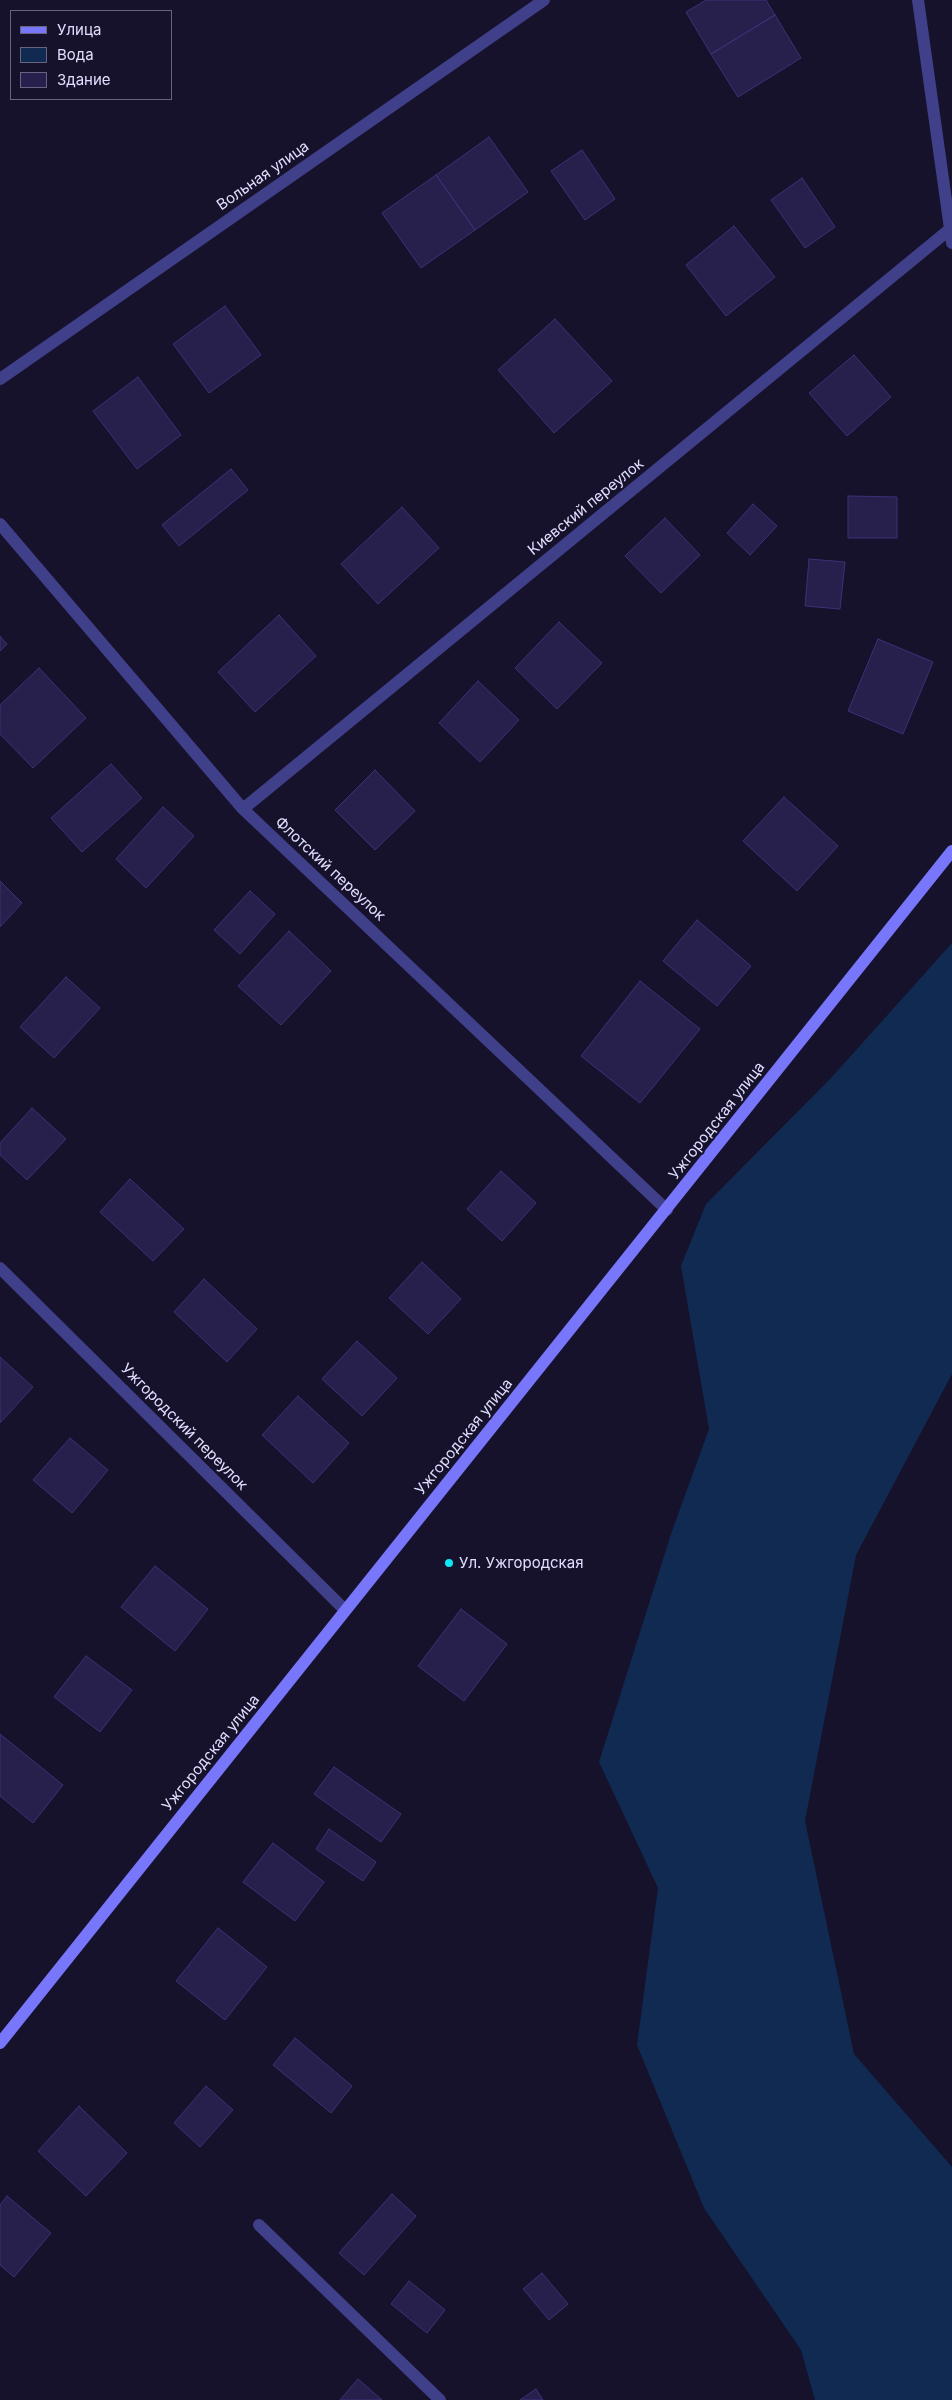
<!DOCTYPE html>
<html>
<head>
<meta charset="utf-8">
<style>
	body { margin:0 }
	#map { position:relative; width:952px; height:2400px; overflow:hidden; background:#16122c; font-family:Inter,sans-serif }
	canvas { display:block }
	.legend { position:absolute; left:10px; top:10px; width:162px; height:90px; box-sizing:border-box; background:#16122c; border:1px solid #676480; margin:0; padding:6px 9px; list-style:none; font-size:15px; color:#e1defe }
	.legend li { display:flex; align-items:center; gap:10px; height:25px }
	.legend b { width:25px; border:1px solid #676480 }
</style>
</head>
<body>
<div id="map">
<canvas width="952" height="2400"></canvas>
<ul class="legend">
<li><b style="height:6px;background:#7877fc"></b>Улица</li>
<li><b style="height:14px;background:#112a51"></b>Вода</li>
<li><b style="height:14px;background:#271f4c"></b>Здание</li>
</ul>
</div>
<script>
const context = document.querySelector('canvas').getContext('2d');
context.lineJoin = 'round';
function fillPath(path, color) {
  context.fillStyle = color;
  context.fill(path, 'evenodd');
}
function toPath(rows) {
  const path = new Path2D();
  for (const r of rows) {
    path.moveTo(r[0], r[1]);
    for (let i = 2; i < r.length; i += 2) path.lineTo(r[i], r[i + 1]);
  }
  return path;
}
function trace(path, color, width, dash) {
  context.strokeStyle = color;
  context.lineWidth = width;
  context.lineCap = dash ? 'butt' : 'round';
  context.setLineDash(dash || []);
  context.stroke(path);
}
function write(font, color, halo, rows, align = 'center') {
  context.font = font + ' Inter,sans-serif';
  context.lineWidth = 4;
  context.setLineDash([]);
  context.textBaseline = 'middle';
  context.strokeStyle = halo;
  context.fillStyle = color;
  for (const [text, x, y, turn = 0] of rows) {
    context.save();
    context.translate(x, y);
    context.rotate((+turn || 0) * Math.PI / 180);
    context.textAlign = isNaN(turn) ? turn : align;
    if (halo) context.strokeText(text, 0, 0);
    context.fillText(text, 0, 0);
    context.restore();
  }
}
const water = toPath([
	[952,943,952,1374,856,1555,805,1821,854,2054,952,2167,952,2400,815,2400,801,2350,704,2208,637,2045,658,1888,599,1762,671,1534,709,1429,681,1266,706,1204,832,1077]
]);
const building = toPath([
	[706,0,766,0,775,15,711,54,686,12,706,0],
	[775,15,801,58,738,97,711,54,775,15],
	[489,137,528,192,475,230,436,175,489,137],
	[582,150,615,199,585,220,551,171,582,150],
	[436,175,475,230,421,268,382,213,436,175],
	[802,178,835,227,805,248,771,200,802,178],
	[734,226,775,277,726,316,686,265,734,226],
	[225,306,261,355,209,393,173,344,225,306],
	[555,319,612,381,554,433,498,370,555,319],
	[854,355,891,397,847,436,809,393,854,355],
	[138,377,181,435,137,469,93,411,138,377],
	[231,469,248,490,179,546,162,525,231,469],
	[848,496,897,497,897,538,848,538,848,496],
	[753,504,777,526,750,555,727,533,753,504],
	[402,507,439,548,378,604,341,564,402,507],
	[665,518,700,555,661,593,625,556,665,518],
	[809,559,845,562,840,609,805,606,809,559],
	[279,615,316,656,255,712,218,672,279,615],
	[559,622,602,663,557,709,515,668,559,622],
	[0,636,7,644,0,651,0,636],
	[878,639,933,662,903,734,848,711,878,639],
	[39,668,86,718,33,768,0,734,0,705,39,668],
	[478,681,519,720,480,762,439,723,478,681],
	[111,764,142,798,82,852,51,818,111,764],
	[375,770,415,811,375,850,335,810,375,770],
	[784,797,838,846,797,891,743,841,784,797],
	[163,807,194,836,146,888,116,859,163,807],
	[0,881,22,903,0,927,0,881],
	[250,891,275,914,240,954,214,930,250,891],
	[697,920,751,966,717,1006,663,961,697,920],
	[289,931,331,971,281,1025,238,986,289,931],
	[66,977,100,1008,54,1058,20,1027,66,977],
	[640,981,700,1029,640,1103,581,1056,640,981],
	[32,1108,66,1139,27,1180,0,1155,0,1143,32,1108],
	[501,1171,536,1203,502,1241,467,1209,501,1171],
	[130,1179,184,1229,153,1261,100,1212,130,1179],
	[422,1262,461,1299,428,1334,389,1298,422,1262],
	[204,1279,257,1329,227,1362,174,1312,204,1279],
	[357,1341,397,1378,362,1416,322,1379,357,1341],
	[0,1357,33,1387,0,1423,0,1357],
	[298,1396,349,1443,313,1483,262,1435,298,1396],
	[70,1438,108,1470,72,1513,33,1480,70,1438],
	[155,1566,208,1609,175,1651,121,1607,155,1566],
	[461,1609,507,1644,464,1701,418,1666,461,1609],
	[86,1656,132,1690,100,1732,54,1697,86,1656],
	[0,1734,63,1785,33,1823,0,1796,0,1734],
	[334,1767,401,1814,381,1842,314,1794,334,1767],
	[329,1829,376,1862,363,1881,316,1849,329,1829],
	[273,1843,324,1882,295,1921,243,1882,273,1843],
	[218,1928,267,1967,225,2020,176,1981,218,1928],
	[295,2038,352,2086,331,2113,273,2065,295,2038],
	[206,2086,233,2110,200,2147,174,2123,206,2086],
	[79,2106,127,2153,86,2196,38,2151,79,2106],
	[392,2194,416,2216,364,2275,339,2253,392,2194],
	[7,2196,51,2233,14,2277,0,2265,0,2205,7,2196],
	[542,2273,568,2304,549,2320,523,2289,542,2273],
	[409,2281,445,2310,427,2333,391,2304,409,2281],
	[358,2379,382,2400,340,2400,358,2379],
	[536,2389,543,2400,520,2400,536,2389]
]);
const lane = toPath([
	[259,2225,440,2400]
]);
const street = toPath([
	[918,0,952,243],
	[0,379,544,0],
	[0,524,243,809,667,1210],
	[243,809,949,230],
	[0,1268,345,1610]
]);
const secondary = toPath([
	[0,2043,952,851]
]);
const markers = [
	[449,1563,5,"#0fe6f9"]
];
const streetNames = [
	["Вольная улица",263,176,-35],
	["Киевский переулок",586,507,-39],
	["Флотский переулок",330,869,43],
	["Ужгородская улица",717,1121,-52],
	["Ужгородский переулок",184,1427,45],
	["Ужгородская улица",464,1437,-51],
	["Ужгородская улица",211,1753,-51]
];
const poiNames = [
	["Ул. Ужгородская",459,1563]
];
fillPath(water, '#112a51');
fillPath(building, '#271f4c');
trace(building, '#3e3178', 1);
trace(lane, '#403f89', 12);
trace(street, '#403f89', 12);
trace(secondary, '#7877fc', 12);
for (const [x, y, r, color] of markers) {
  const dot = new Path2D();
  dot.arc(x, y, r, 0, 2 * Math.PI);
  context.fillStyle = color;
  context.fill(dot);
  trace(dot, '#16122c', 2);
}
write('15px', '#e1defe', '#16122c', streetNames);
write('15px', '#e1defe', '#16122c', poiNames, 'left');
</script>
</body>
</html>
